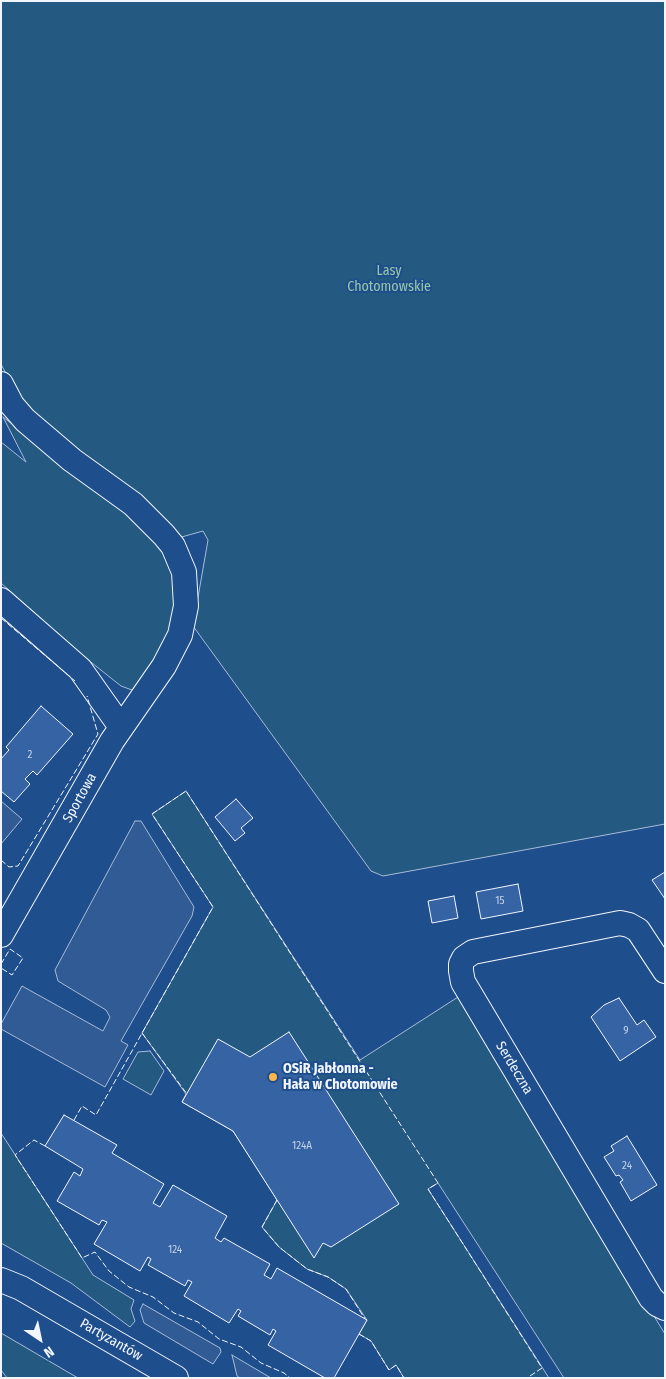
<!DOCTYPE html>
<html>
<head>
<meta charset="utf-8">
<style>
	body { margin:0 }
	#map { position:relative; width:666px; height:1379px; overflow:hidden; background:#1f4e8c; font-family:"Fira Sans Condensed",sans-serif }
	canvas { display:block }
	.frame { position:absolute; inset:0; border:2px solid #f2f6ff; pointer-events:none }
	.north { position:absolute; left:15px; top:1314px; width:50px; height:50px; -webkit-text-stroke:4px #1f4e8c; paint-order:stroke; rotate:146deg; font-size:14px; font-weight:700; line-height:20px; text-align:center; color:#f2f6ff }
	.north::after { content:''; display:block; margin:auto; width:18px; height:22px; background:#f2f6ff; clip-path:polygon(50% 0,100% 100%,50% 72%,0 100%) }
</style>
</head>
<body>
<div id="map">
<canvas width="666" height="1379"></canvas>
<div class="frame"></div>
<div class="north">N</div>
</div>
<script>
const context = document.querySelector('canvas').getContext('2d');
context.lineJoin = 'round';
function fillPath(path, color) {
  context.fillStyle = color;
  context.fill(path, 'evenodd');
}
function toPath(rows) {
  const path = new Path2D();
  for (const r of rows) {
    path.moveTo(r[0], r[1]);
    for (let i = 2; i < r.length; i += 2) path.lineTo(r[i], r[i + 1]);
  }
  return path;
}
function trace(path, color, width, dash) {
  context.strokeStyle = color;
  context.lineWidth = width;
  context.lineCap = dash ? 'butt' : 'round';
  context.setLineDash(dash || []);
  context.stroke(path);
}
function write(font, color, halo, rows, align = 'center') {
  context.font = font + ' "Fira Sans Condensed",sans-serif';
  context.lineWidth = 4;
  context.setLineDash([]);
  context.textBaseline = 'middle';
  context.strokeStyle = halo;
  context.fillStyle = color;
  for (const [text, x, y, turn = 0] of rows) {
    context.save();
    context.translate(x, y);
    context.rotate((+turn || 0) * Math.PI / 180);
    context.textAlign = isNaN(turn) ? turn : align;
    if (halo) context.strokeText(text, 0, 0);
    context.fillText(text, 0, 0);
    context.restore();
  }
}
const green = toPath([
	[1,1,665,1,665,824,383,876,371,871,193,626,208,540,203,531,178,538,32,412,16,393,1,364,1,1],
	[3,417,148,530,162,547,177,581,172,636,136,687,132,690,121,686,82,655,1,583,1,442,26,462,3,417],
	[186,791,360,1060,458,997,665,1334,665,1378,564,1378,438,1183,428,1189,549,1378,404,1378,396,1365,389,1370,371,1341,359,1334,367,1320,346,1289,328,1277,307,1269,279,1247,262,1227,277,1200,233,1131,182,1102,186,1094,142,1033,213,907,152,814,186,791],
	[150,1051,164,1071,151,1095,123,1079,138,1052,150,1051],
	[1,1133,93,1275,134,1300,131,1309,135,1321,130,1327,71,1283,1,1243,1,1133],
	[1,1333,78,1378,7,1378,1,1370,1,1333]
]);
const parking = toPath([
	[1,801,22,819,1,844,1,801],
	[135,821,141,821,194,907,192,916,121,1041,128,1045,105,1087,1,1029,1,1024,22,986,103,1031,110,1017,106,1010,58,981,55,970,135,821],
	[143,1304,220,1348,221,1352,213,1364,144,1323,140,1310,143,1304],
	[232,1355,271,1378,240,1378,237,1376,232,1355]
]);
const building = toPath([
	[41,706,73,734,37,775,33,771,25,779,30,784,14,802,1,791,1,759,9,750,6,747,41,706],
	[236,799,253,818,241,828,245,833,235,841,215,817,236,799],
	[665,872,665,899,652,880,665,872],
	[518,884,523,911,481,919,476,892,518,884],
	[454,896,458,918,432,923,428,901,454,896],
	[619,998,637,1025,644,1020,656,1037,620,1061,591,1017,604,1005,619,998],
	[289,1032,399,1204,331,1247,323,1243,314,1258,233,1131,182,1102,218,1039,250,1057,289,1032],
	[64,1115,117,1145,112,1153,164,1184,153,1203,160,1207,173,1185,227,1216,215,1238,221,1242,224,1238,270,1264,264,1275,271,1279,277,1268,367,1320,334,1378,325,1378,268,1345,276,1331,273,1329,270,1335,238,1316,241,1311,238,1309,229,1323,184,1296,192,1282,188,1280,185,1286,148,1265,151,1259,148,1257,140,1271,94,1244,107,1222,102,1220,99,1225,57,1201,74,1172,80,1176,83,1169,45,1146,64,1115],
	[627,1136,657,1185,631,1201,620,1182,623,1180,619,1175,616,1176,604,1157,614,1151,611,1146,627,1136]
]);
const minor = toPath([
	[1,384,12,405,25,420,72,460,133,504,164,535,173,546,184,572,186,606,180,635,164,666,112,741,1,935],
	[1,600,80,669,116,720,122,725],
	[665,971,638,930,629,925,620,923,473,952,464,958,461,964,461,971,463,982,651,1298,657,1304,665,1308],
	[1,1280,21,1288,176,1378]
]);
const fence = toPath([
	[1,618,75,681],
	[1,860,9,867,18,866,98,734,87,696],
	[1,964,10,949,23,958,12,975,1,968],
	[142,1033,187,1094],
	[74,1120,82,1106,96,1115,213,907,152,814,186,791,438,1183,428,1189,542,1368,527,1378],
	[45,1146,34,1140,15,1155,82,1258,95,1252,109,1271,129,1287,153,1297,174,1313,198,1322,219,1339,241,1347,261,1363,284,1373,290,1378],
	[277,1200,262,1227,279,1247,307,1269,328,1277,346,1289,365,1319],
	[359,1334,371,1341,389,1370,396,1365,404,1378]
]);
const markers = [
	[273,1077,5,"#ffb74d"]
];
const numberNames = [
	["2",30,755],
	["15",500,901],
	["9",626,1031],
	["124A",302,1146],
	["24",627,1166],
	["124",175,1250]
];
const parkNames = [
	["Lasy",389,271],
	["Chotomowskie",389,287]
];
const streetNames = [
	["Sportowa",80,798,-61],
	["Serdeczna",514,1068,59],
	["Partyzantów",111,1340,30]
];
const poiNames = [
	["OSiR Jabłonna -",283,1069],
	["Hała w Chotomowie",283,1085]
];
fillPath(green, '#245a82');
trace(green, '#a8bbd7', 1);
fillPath(parking, '#305b95');
trace(parking, '#a8bbd7', 1);
fillPath(building, '#3563a3');
trace(building, '#f2f6ff', 1);
trace(minor, '#f2f6ff', 26);
trace(minor, '#1f4e8c', 24);
trace(fence, '#f2f6ff', 1, [6, 2.5]);
for (const [x, y, r, color] of markers) {
  const dot = new Path2D();
  dot.arc(x, y, r, 0, 2 * Math.PI);
  context.fillStyle = color;
  context.fill(dot);
  trace(dot, '#1f4e8c', 2);
}
write('11px', '#c3d1e8', null, numberNames);
write('14px', '#97c8a6', '#1f4e8c', parkNames);
write('14px', '#f2f6ff', '#1f4e8c', streetNames);
write('bold 14px', '#f2f6ff', '#1f4e8c', poiNames, 'left');
</script>
</body>
</html>
